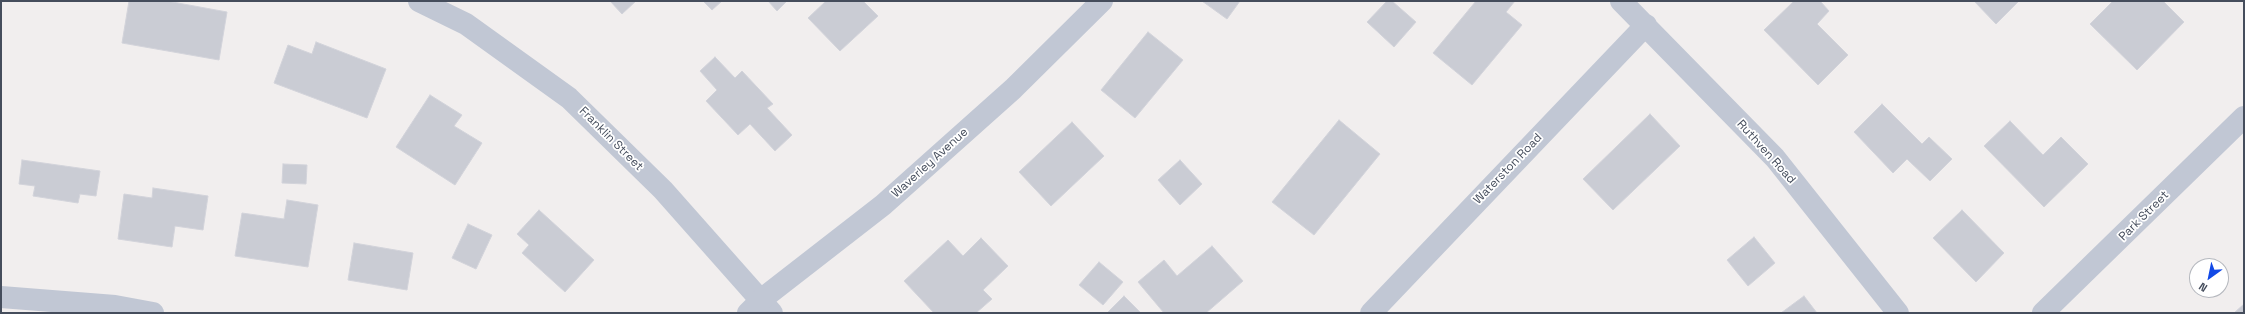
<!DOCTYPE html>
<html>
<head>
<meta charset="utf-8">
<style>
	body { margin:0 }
	#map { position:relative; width:2245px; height:314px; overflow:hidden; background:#f1eeee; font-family:"Space Grotesk",sans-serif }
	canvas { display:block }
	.frame { position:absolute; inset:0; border:2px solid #454d5c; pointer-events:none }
	.north { position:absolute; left:2189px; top:258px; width:40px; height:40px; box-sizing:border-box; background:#fff; border:1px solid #b5b8be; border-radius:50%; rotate:213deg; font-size:11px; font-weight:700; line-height:16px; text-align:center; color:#454d5c }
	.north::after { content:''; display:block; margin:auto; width:14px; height:18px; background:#1249e6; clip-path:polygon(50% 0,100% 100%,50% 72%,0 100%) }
</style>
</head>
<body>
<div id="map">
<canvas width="2245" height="314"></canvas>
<div class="frame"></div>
<div class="north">N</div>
</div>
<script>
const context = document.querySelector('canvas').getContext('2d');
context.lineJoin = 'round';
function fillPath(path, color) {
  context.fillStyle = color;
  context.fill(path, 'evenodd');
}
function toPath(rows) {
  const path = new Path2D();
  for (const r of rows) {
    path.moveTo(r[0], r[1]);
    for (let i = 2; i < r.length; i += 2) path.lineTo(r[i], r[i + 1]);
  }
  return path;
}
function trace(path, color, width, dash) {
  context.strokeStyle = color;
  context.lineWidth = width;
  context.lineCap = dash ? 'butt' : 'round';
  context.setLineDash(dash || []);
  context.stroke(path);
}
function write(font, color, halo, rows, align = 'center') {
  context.font = font + ' "Space Grotesk",sans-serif';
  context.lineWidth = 3.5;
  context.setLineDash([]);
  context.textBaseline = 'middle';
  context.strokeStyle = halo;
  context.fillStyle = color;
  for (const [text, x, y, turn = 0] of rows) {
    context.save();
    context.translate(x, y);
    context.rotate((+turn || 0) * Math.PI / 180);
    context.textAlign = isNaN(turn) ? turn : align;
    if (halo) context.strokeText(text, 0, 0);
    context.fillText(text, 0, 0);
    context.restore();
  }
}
const building = toPath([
	[129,1,167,1,227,12,219,60,122,43,129,1],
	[610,1,636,1,622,14,610,1],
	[703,1,722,1,712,10,703,1],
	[768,1,787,1,777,11,768,1],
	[826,1,863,1,878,16,840,51,808,18,826,1],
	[1202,1,1240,1,1227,19,1202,1],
	[1387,1,1392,1,1416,22,1394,47,1367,22,1387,1],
	[1476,1,1515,1,1506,12,1522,25,1472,85,1433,53,1476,1],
	[1794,1,1820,1,1829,11,1817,24,1848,55,1818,85,1764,30,1794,1],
	[1974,1,2019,1,1996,24,1974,1],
	[2113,1,2163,1,2184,22,2137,70,2090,24,2113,1],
	[1148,32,1183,60,1135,118,1101,90,1148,32],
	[316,42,386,69,367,118,274,83,288,45,312,54,316,42],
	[715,57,735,78,742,71,773,104,767,108,792,135,775,151,750,124,738,135,706,101,717,90,700,71,715,57],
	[430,95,462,115,454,126,482,143,455,185,396,147,430,95],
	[1882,104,1922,144,1929,137,1952,159,1930,181,1907,159,1893,173,1854,132,1882,104],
	[1650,114,1680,146,1613,210,1583,179,1650,114],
	[1339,120,1380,154,1314,235,1272,202,1339,120],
	[2010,121,2043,155,2061,137,2088,164,2044,207,1984,146,2010,121],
	[1072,122,1104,156,1051,206,1019,172,1072,122],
	[22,160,100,171,96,196,80,194,78,203,33,196,35,186,19,184,22,160],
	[1180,160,1202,184,1180,205,1158,180,1180,160],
	[283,164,307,165,306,184,282,183,283,164],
	[153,188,208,196,203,230,175,226,172,247,118,239,124,194,152,198,153,188],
	[287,200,318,205,308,267,235,256,242,213,284,219,287,200],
	[539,210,594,260,565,292,522,253,529,245,517,234,539,210],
	[1962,210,2004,253,1976,282,1933,238,1962,210],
	[468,224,492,235,476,269,452,258,468,224],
	[1754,237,1775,263,1748,286,1727,260,1754,237],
	[981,238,1008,266,983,290,992,299,976,313,934,313,904,281,948,240,963,256,981,238],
	[354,243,413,253,407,290,348,280,354,243],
	[1212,246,1243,281,1206,313,1164,313,1138,282,1164,260,1177,276,1212,246],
	[1099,262,1123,282,1103,305,1079,285,1099,262],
	[1124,296,1141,313,1107,313,1124,296],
	[1804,296,1817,313,1781,313,1804,296],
	[2244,304,2244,313,2234,313,2244,304]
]);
const minor = toPath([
	[419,1,466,24,569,98,663,190,772,313],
	[1621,1,1775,158,1898,313],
	[1,297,115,306,153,313],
	[1371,313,1646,25],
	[2043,313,2244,117]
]);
const tertiary = toPath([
	[748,313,762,299,883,205,1013,89,1102,1]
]);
const streetNames = [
	["Franklin Street",611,139,45],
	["Ruthven Road",1766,152,48],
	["Waverley Avenue",930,163,-42],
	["Waterston Road",1508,169,-46],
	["Park Street",2144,216,-45]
];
fillPath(building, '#caccd4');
trace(building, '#d2d3da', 1);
trace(minor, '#c1c7d4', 22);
trace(tertiary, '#c1c7d4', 22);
write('12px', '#454d5c', '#fff', streetNames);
</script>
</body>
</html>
